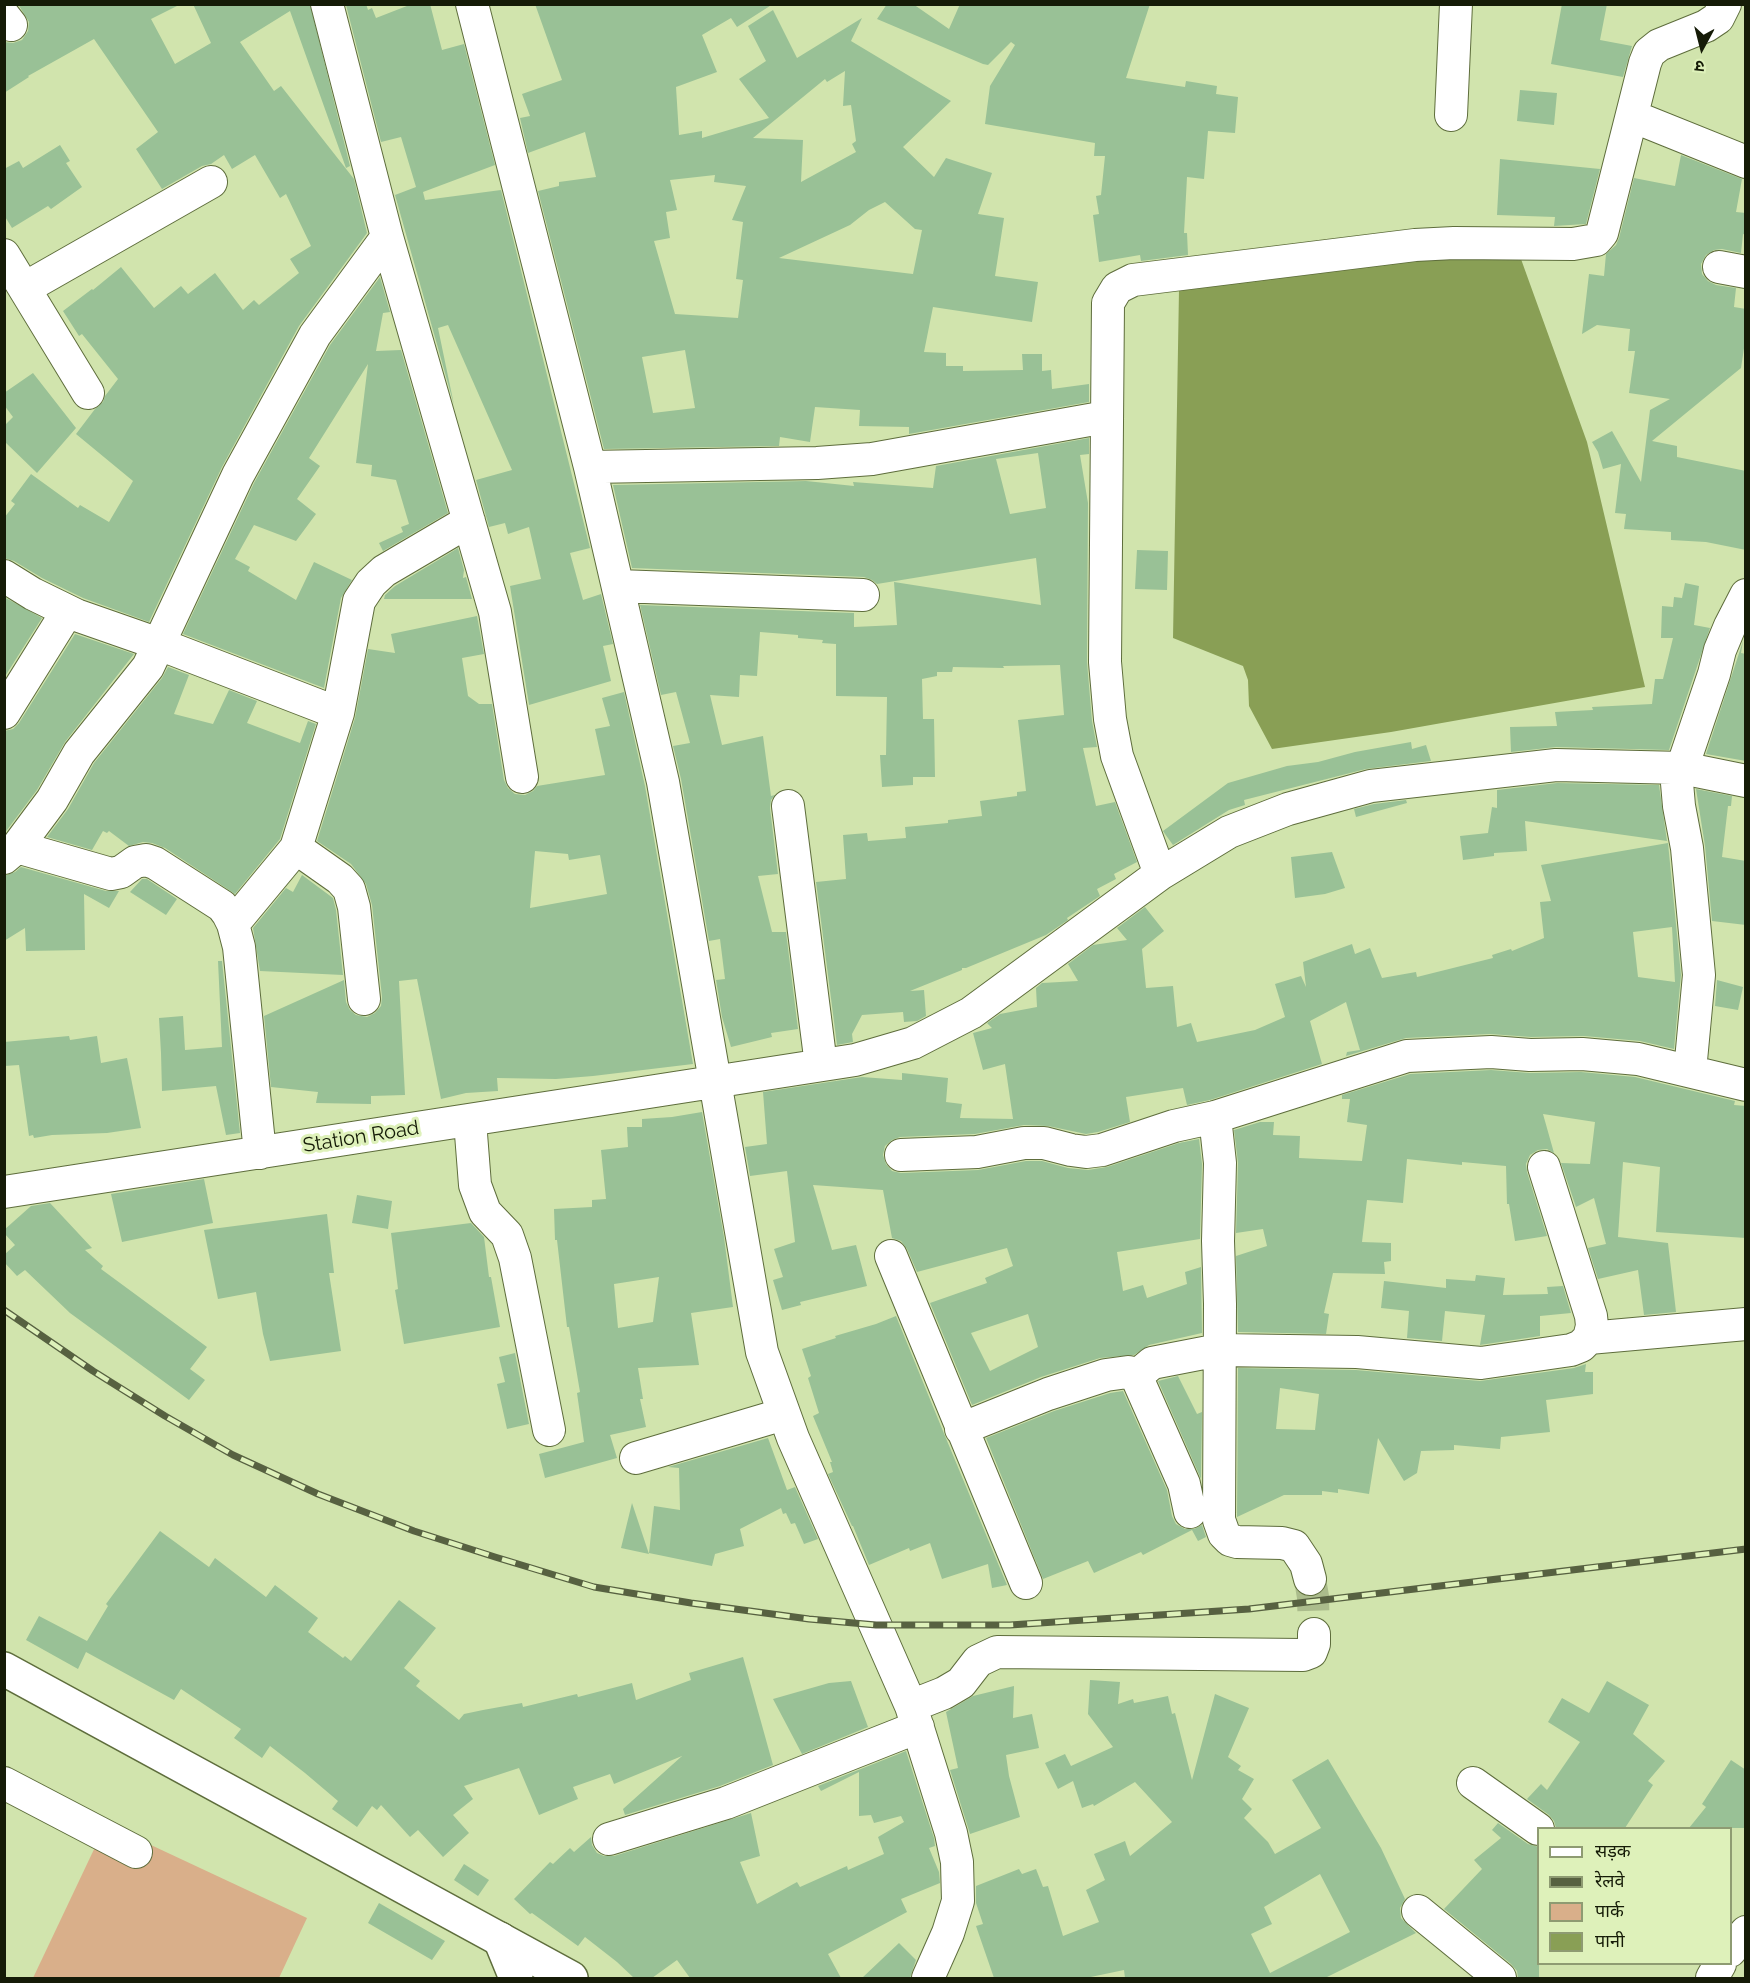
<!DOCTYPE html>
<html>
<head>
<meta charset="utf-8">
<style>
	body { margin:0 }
	#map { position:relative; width:1750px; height:1983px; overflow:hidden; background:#d1e4ad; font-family:Raleway,"Noto Sans Devanagari",sans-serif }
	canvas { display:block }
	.frame { position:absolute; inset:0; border:6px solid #151b07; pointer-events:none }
	.legend { position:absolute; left:1537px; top:1827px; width:195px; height:138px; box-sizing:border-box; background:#def1ba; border:2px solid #8e9b72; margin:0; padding:8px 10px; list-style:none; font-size:18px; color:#151b07 }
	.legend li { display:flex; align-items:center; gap:12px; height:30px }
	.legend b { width:30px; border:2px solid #8e9b72 }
	.north { position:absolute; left:1672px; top:18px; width:60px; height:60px; -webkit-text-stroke:4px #def1ba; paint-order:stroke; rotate:187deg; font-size:16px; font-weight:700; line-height:24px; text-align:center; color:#151b07 }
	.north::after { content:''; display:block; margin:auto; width:21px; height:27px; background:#151b07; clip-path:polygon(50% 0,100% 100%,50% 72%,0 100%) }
</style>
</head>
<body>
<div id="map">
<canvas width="1750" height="1983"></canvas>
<div class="frame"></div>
<ul class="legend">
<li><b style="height:8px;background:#fff"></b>सड़क</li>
<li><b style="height:8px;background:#576141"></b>रेलवे</li>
<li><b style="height:16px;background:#d9af8a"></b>पार्क</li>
<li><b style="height:16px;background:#899f55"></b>पानी</li>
</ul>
<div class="north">उ</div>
</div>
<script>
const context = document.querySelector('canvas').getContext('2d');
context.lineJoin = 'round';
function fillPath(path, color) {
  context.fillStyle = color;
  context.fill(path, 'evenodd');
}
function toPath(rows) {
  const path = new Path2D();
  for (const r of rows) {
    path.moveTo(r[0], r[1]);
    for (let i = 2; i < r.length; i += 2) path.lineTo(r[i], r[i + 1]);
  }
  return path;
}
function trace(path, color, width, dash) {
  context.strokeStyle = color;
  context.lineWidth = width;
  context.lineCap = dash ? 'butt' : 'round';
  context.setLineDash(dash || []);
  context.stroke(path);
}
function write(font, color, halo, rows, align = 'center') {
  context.font = font + ' Raleway,sans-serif';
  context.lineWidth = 6;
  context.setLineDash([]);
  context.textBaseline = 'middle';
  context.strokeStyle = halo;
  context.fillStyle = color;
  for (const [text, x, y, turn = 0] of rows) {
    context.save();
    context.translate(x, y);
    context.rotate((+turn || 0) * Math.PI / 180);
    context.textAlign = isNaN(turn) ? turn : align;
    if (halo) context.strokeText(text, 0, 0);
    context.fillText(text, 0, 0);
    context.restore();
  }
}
const green = toPath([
	[106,1824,307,1918,279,1978,33,1978]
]);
const water = toPath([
	[1517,248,1587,442,1645,687,1391,732,1272,749,1249,706,1248,680,1243,666,1173,638,1179,290]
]);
const building = toPath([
	[18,4,181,4,151,19,175,64,211,43,193,4,310,4,350,166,346,168,290,11,240,42,274,91,281,86,354,179,367,233,299,326,222,467,149,622,83,598,42,578,14,561,4,558,4,518,15,504,11,501,31,474,78,508,80,505,109,522,133,481,76,434,95,409,103,402,105,396,118,379,82,334,79,336,63,311,92,289,93,290,121,267,154,308,181,286,188,294,215,273,243,310,254,300,259,305,299,273,290,259,311,246,286,194,280,198,255,155,232,169,224,155,211,164,202,166,162,189,136,149,158,132,94,39,28,76,29,77,4,93,4,42,13,43,22,40,28,31,29,22],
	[348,4,366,4,368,10,372,8,376,18,412,4,430,4,442,50,464,44,495,165,423,192,425,200,501,190,590,548,570,553,583,600,601,594,613,644,603,646,611,681,529,705,510,586,541,579,529,527,508,534,505,523,489,527,476,480,512,470,448,325,438,328,454,405,395,195,416,187,401,137,381,142,346,5],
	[535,4,773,4,737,27,731,18,702,35,717,72,676,87,679,135,702,131,702,138,769,118,739,79,766,61,748,26,773,10,797,58,862,18,851,41,951,101,903,147,934,177,946,158,992,173,978,214,1004,218,995,276,1038,282,1032,322,933,307,924,352,946,353,946,366,963,366,963,371,1023,370,1022,354,1042,354,1042,371,1051,370,1052,389,1089,384,1089,402,909,434,909,427,859,426,860,410,815,407,810,442,780,437,779,446,604,449,538,191,559,186,559,182,596,177,585,132,528,153,520,118,530,116,522,94,562,80],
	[845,71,843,106,851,105,856,141,852,144,856,152,801,182,803,140,753,138,825,79,827,82],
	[715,175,714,182,746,186,732,220,743,222,736,279,743,280,738,318,675,314,654,241,670,238,666,212,677,210,670,180],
	[885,202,915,229,922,230,913,274,779,258,850,225,869,210],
	[685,350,695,408,653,413,642,357],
	[887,4,913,4,949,29,960,4,1150,4,1126,78,1185,87,1186,81,1217,86,1216,94,1238,97,1235,133,1208,131,1204,179,1187,177,1184,233,1187,233,1188,255,1141,261,1140,255,1099,262,1093,215,1099,214,1096,196,1101,195,1105,156,1094,156,1095,143,985,124,990,86,1015,45,1011,42,988,65,983,64,877,19],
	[1562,4,1607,4,1600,40,1632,46,1623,77,1551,64],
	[1520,90,1557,93,1554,125,1517,121],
	[60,145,70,161,66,163,82,187,51,209,48,206,12,228,4,215,4,169,19,161,23,168],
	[1681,155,1742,179,1736,212,1746,213,1746,235,1743,234,1741,253,1722,249,1714,250,1706,255,1701,264,1702,274,1708,281,1716,285,1736,288,1734,307,1746,309,1746,335,1741,368,1652,441,1677,446,1677,457,1746,471,1746,550,1706,542,1671,540,1671,532,1624,529,1626,514,1615,513,1621,464,1603,469,1598,452,1592,442,1612,431,1641,482,1650,410,1670,399,1629,393,1635,351,1628,351,1630,329,1597,325,1582,334,1589,274,1604,276,1606,254,1616,245,1619,238,1634,178,1675,186],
	[1500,159,1600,169,1586,224,1554,226,1555,217,1497,215],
	[380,277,390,312,383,313,376,351,401,350,448,513,383,551,379,543,403,532,401,527,409,524,396,480,371,476,372,465,356,463,368,364,309,458,320,466,297,499,316,514,296,541,254,525,235,559,250,567,248,571,296,600,314,562,352,580,341,598,324,688,183,634,254,483,330,345],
	[33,373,76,428,37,473,4,441,4,426,13,417,4,405,4,393],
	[1089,438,1089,454,1080,455,1088,503,1087,662,1092,721,1097,747,1083,748,1096,806,1115,802,1137,862,1114,874,1116,879,1097,889,1100,896,1067,918,1068,920,1046,935,966,968,962,968,962,970,910,991,924,990,926,1016,917,1021,904,1022,903,1012,862,1015,852,1034,853,1042,837,1045,816,882,846,879,843,835,867,833,868,841,906,838,905,827,948,823,948,820,982,816,980,801,1017,796,1017,792,1026,791,1018,720,1064,715,1060,665,1003,666,1004,668,953,667,952,672,937,672,937,676,922,679,923,719,934,719,935,777,913,777,913,785,882,787,880,755,886,755,887,697,836,696,836,644,822,643,823,640,798,638,798,635,760,632,757,676,740,675,739,697,710,695,722,745,763,736,771,796,775,795,771,800,770,808,778,874,758,876,772,932,786,932,798,1029,771,1033,772,1037,731,1047,722,1017,716,980,725,979,720,939,709,941,681,779,673,746,690,743,676,692,661,695,640,605,854,613,854,627,897,625,894,582,1041,605,1036,558,877,584,872,580,864,577,632,568,613,485,806,481,854,486,853,482,933,488,936,466],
	[1038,453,1046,508,1010,514,996,459],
	[458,548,464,570,463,578,466,577,472,599,384,599,385,595,395,586],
	[1137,550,1168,551,1167,590,1135,589],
	[1685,583,1699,586,1694,625,1710,628,1669,750,1556,747,1511,752,1510,727,1557,726,1555,712,1593,710,1592,707,1652,704,1655,679,1663,679,1673,638,1661,638,1662,606,1673,607,1674,597,1682,598],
	[4,597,42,618,4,678],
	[477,616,484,654,462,658,468,696,479,704,492,704,504,780,508,788,515,794,525,795,533,791,537,786,605,775,595,729,610,726,602,698,624,692,645,786,693,1064,593,1076,556,1079,497,1078,498,1091,466,1093,441,1099,417,979,399,981,405,1095,371,1096,371,1104,316,1103,318,1092,271,1087,264,1016,344,980,346,1002,350,1010,356,1015,367,1017,375,1013,381,1006,382,997,372,905,366,884,351,864,317,841,355,718,368,649,395,653,391,634],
	[535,851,568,854,569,860,600,855,607,894,530,908],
	[75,634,134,654,65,742,37,790,4,834,4,731,13,729,19,723],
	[1743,641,1741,653,1746,654,1746,761,1706,754],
	[168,667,189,675,174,714,213,724,229,690,257,701,247,723,300,743,308,721,316,724,280,839,235,894,165,848,152,843,143,842,129,846,109,831,107,833,103,831,92,850,47,837,68,809,94,763,162,678],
	[1411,742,1412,749,1426,745,1431,761,1366,769,1244,800,1245,805,1229,810,1173,845,1165,834,1163,831,1228,783,1287,766,1318,762,1355,752],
	[1557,783,1659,785,1667,841,1525,821,1527,851,1494,853,1494,856,1463,860,1460,836,1488,833,1492,807,1497,808,1497,790],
	[1696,789,1732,796,1731,806,1728,806,1722,857,1746,861,1746,925,1712,921,1705,846],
	[1406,800,1407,803,1356,817,1354,809,1374,804],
	[1668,843,1681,975,1674,1049,1640,1041,1584,1036,1531,1037,1490,1034,1406,1038,1346,1056,1347,1052,1360,1050,1346,1002,1310,1021,1322,1064,1210,1100,1187,1105,1183,1088,1126,1097,1130,1122,1098,1132,1086,1134,1048,1126,1024,1125,975,1134,900,1137,892,1140,885,1146,883,1155,886,1164,892,1171,901,1173,978,1170,1026,1161,1042,1161,1068,1168,1088,1170,1107,1167,1179,1143,1199,1139,1202,1164,1200,1239,1117,1252,1123,1291,1143,1285,1147,1298,1187,1284,1185,1272,1201,1267,1202,1333,1149,1345,1134,1355,1100,1358,1041,1377,972,1405,930,1303,987,1283,985,1278,1013,1266,1007,1248,917,1272,907,1249,901,1241,892,1238,883,1190,813,1185,832,1250,856,1245,867,1286,800,1302,801,1305,782,1310,773,1280,783,1277,774,1249,795,1242,787,1171,750,1176,745,1147,767,1144,763,1092,862,1077,902,1080,902,1073,948,1078,946,1102,962,1104,960,1118,1013,1119,1005,1064,983,1070,973,1033,992,1028,987,1023,1000,1014,1037,1007,1036,988,1042,983,1078,981,1068,964,1093,945,1127,940,1117,928,1145,907,1164,931,1142,949,1146,988,1173,986,1177,1027,1191,1023,1197,1042,1255,1030,1285,1017,1275,984,1301,976,1306,987,1303,962,1352,944,1355,954,1370,948,1382,978,1416,972,1417,977,1493,958,1492,955,1511,949,1512,951,1544,938,1540,902,1551,901,1541,865],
	[1672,927,1675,982,1638,977,1633,932],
	[1028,1314,1038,1347,990,1371,971,1333],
	[1332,852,1345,888,1325,894,1295,898,1291,857],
	[21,867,106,891,119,891,109,908,84,894,85,950,26,951,25,928,4,941,4,876,15,872],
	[302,875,333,898,336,910,343,975,260,971,253,928,286,888,293,892],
	[142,879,147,879,177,899,166,915,130,892],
	[218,961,222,961,240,1133,226,1135,216,1086,162,1091,161,1053,159,1018,183,1016,185,1050,222,1047],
	[1717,980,1743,987,1738,1010,1715,1006,1711,1058],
	[69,1036,70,1040,97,1036,101,1063,127,1058,141,1128,107,1133,52,1135,34,1138,33,1135,29,1136,19,1065,4,1066,4,1042],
	[1491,1070,1530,1073,1581,1072,1635,1077,1735,1101,1734,1105,1746,1106,1746,1238,1656,1232,1660,1167,1623,1162,1618,1237,1668,1243,1676,1312,1644,1315,1638,1270,1598,1279,1588,1248,1606,1244,1594,1198,1576,1207,1561,1163,1590,1164,1595,1122,1543,1114,1554,1153,1547,1149,1538,1150,1530,1155,1526,1164,1527,1172,1547,1236,1515,1241,1509,1204,1507,1204,1506,1166,1462,1162,1462,1165,1407,1159,1403,1203,1367,1200,1362,1242,1391,1243,1391,1261,1384,1262,1385,1274,1333,1273,1324,1313,1329,1314,1326,1334,1238,1332,1236,1256,1267,1246,1263,1229,1236,1233,1238,1163,1234,1130,1260,1122,1274,1122,1273,1135,1300,1136,1299,1158,1362,1161,1367,1125,1347,1122,1350,1099,1342,1099,1342,1095,1410,1074],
	[702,1112,724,1237,733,1307,691,1313,699,1365,638,1368,643,1399,640,1399,646,1427,610,1435,617,1458,545,1478,539,1454,584,1442,577,1393,580,1392,569,1327,567,1327,557,1240,555,1240,554,1209,592,1207,592,1200,606,1199,601,1150,628,1147,627,1127,642,1127,642,1119,672,1117],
	[659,1277,653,1322,618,1328,614,1284],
	[204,1179,213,1223,122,1242,111,1194],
	[357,1195,392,1201,388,1229,352,1223],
	[50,1203,92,1248,85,1250,103,1266,101,1269,207,1347,190,1369,205,1380,189,1400,70,1313,25,1270,17,1276,4,1262,4,1255,15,1245,4,1233,4,1230,31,1206],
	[327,1214,334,1273,329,1273,341,1351,270,1361,263,1334,256,1292,218,1299,204,1230],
	[471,1223,484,1237,489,1277,491,1277,500,1327,404,1344,395,1290,398,1289,391,1233],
	[1476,1275,1505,1278,1503,1295,1548,1294,1547,1287,1563,1286,1571,1313,1540,1316,1540,1336,1480,1345,1485,1315,1445,1311,1442,1341,1407,1338,1409,1311,1381,1308,1384,1281,1446,1288,1446,1279,1475,1281],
	[896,1316,945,1436,1007,1585,992,1588,988,1564,942,1579,930,1543,910,1551,909,1548,869,1565,853,1526,852,1526,828,1474,833,1472,830,1462,832,1462,813,1416,819,1413,808,1378,811,1376,802,1349,836,1338,835,1336,876,1324],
	[515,1353,529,1424,507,1429,497,1384,505,1382,499,1357],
	[1586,1364,1585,1372,1593,1372,1593,1394,1546,1400,1550,1432,1501,1437,1500,1449,1454,1445,1454,1450,1421,1451,1417,1473,1404,1481,1378,1438,1369,1494,1338,1489,1338,1493,1322,1491,1322,1495,1284,1495,1237,1517,1238,1368,1356,1370,1480,1381,1574,1368],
	[1280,1388,1319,1394,1315,1430,1276,1429],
	[1178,1376,1197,1414,1202,1412,1201,1479,1158,1381],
	[1123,1391,1167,1490,1172,1516,1176,1524,1185,1529,1194,1529,1202,1525,1206,1537,1198,1541,1192,1530,1143,1555,1141,1552,1094,1573,1088,1561,1043,1579,986,1438,1054,1411,1110,1393],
	[768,1438,787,1490,795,1487,818,1539,804,1544,795,1523,791,1524,786,1513,783,1514,781,1508,740,1529,744,1546,715,1554,712,1566,649,1553,654,1506,680,1510,679,1468,668,1467],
	[632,1503,649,1554,621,1548],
	[160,1531,209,1567,215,1558,266,1597,275,1585,318,1618,308,1632,343,1658,345,1656,351,1661,399,1600,436,1628,404,1668,420,1681,416,1686,459,1720,464,1714,483,1710,522,1703,523,1707,577,1694,578,1697,632,1683,636,1700,691,1680,689,1673,743,1657,773,1765,720,1786,625,1815,623,1809,682,1756,614,1784,610,1774,573,1787,578,1799,539,1815,519,1768,464,1786,473,1799,453,1815,469,1833,443,1857,418,1830,410,1837,381,1805,377,1810,372,1806,357,1827,332,1809,338,1801,305,1773,270,1746,262,1758,234,1738,241,1729,181,1689,174,1700,86,1652,78,1669,26,1640,39,1616,87,1641,108,1606,106,1604],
	[1090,1680,1120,1682,1118,1704,1133,1699,1134,1703,1168,1696,1172,1714,1175,1713,1192,1780,1215,1694,1249,1708,1228,1757,1241,1766,1238,1770,1254,1779,1242,1799,1252,1809,1244,1818,1268,1842,1275,1854,1321,1828,1292,1780,1328,1759,1381,1848,1405,1899,1400,1908,1401,1918,1416,1933,1325,1978,1125,1978,1124,1970,1086,1978,994,1978,976,1926,983,1924,976,1903,976,1886,1019,1869,1022,1874,1036,1869,1043,1887,1048,1886,1063,1936,1099,1922,1086,1890,1105,1880,1094,1854,1125,1841,1130,1856,1172,1822,1135,1782,1094,1806,1093,1804,1082,1808,1073,1781,1058,1789,1045,1763,1065,1754,1071,1766,1113,1747,1088,1714],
	[1320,1874,1350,1932,1270,1973,1251,1934,1272,1924,1264,1907],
	[851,1681,868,1727,802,1754,773,1699,829,1683],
	[1607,1681,1649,1705,1633,1734,1665,1761,1648,1781,1653,1785,1625,1828,1556,1828,1554,1821,1549,1815,1527,1799,1541,1784,1547,1790,1580,1742,1548,1722,1562,1698,1589,1713],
	[1014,1686,1013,1718,1032,1714,1039,1748,1006,1755,1009,1776,1020,1817,970,1834,950,1770,958,1768,946,1712,973,1696],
	[906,1751,934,1838,935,1846,929,1848,939,1872,940,1883,901,1899,907,1912,828,1954,841,1978,690,1978,677,1960,652,1978,634,1978,617,1962,585,1937,578,1946,532,1913,530,1914,514,1899,550,1862,553,1864,570,1848,574,1852,591,1837,592,1845,597,1853,604,1856,614,1856,751,1813,760,1856,740,1862,757,1904,797,1882,800,1887,847,1866,848,1870,884,1854,878,1837,904,1822,901,1816,874,1823,871,1815,859,1816,859,1772,821,1791,818,1786],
	[1731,1760,1746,1770,1746,1828,1689,1828,1706,1807,1702,1804],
	[1498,1823,1528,1844,1539,1847,1539,1978,1518,1978,1517,1971,1511,1964,1444,1909,1482,1869,1474,1860,1501,1838,1492,1830],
	[464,1864,489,1880,478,1896,454,1880],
	[379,1903,445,1941,432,1960,368,1923],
	[899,1943,916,1960,910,1978,862,1978]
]);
const minorTunnel = toPath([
	[1310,1579,1313,1597,1314,1634]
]);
const minor = toPath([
	[327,4,387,237,495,612,522,777],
	[472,4,590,467,663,782,762,1352,793,1438,911,1706,951,1833,957,1862,958,1901,948,1933,928,1978],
	[4,16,11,25],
	[1451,115,1456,4],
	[1632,116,1746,162],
	[4,255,88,393],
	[1719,267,1746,272],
	[25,288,211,182],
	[590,467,817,463,872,459,1106,417],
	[4,576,33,594,76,615,159,644,338,713],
	[618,586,863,595],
	[4,713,67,612],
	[788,806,821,1065],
	[17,847,111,874,121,872,135,862,146,860,155,863,222,906,228,914,233,924,239,947,260,1153],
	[296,848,340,879,349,889,354,907,364,999],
	[4,858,17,847,52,800,79,753,148,667,238,475,315,335,387,237],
	[1160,874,1117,756,1110,719,1105,662,1108,303,1117,288,1133,280,1415,245,1454,243,1573,244,1596,240,1602,233,1645,63,1649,53,1659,45,1706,26,1718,18,1725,4],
	[233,924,296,848,338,713,359,601,371,583,384,571,469,521],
	[1690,1071,1699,975,1687,848,1679,806,1677,783,1714,674,1720,650,1730,626,1746,595],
	[1215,1117,1220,1163,1218,1241,1220,1304,1219,1520,1224,1534,1230,1540,1237,1542,1282,1543,1294,1546,1306,1564,1310,1579],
	[470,1121,475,1185,485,1212,507,1235,515,1258,549,1430],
	[901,1155,977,1152,1024,1143,1044,1143,1071,1150,1086,1152,1102,1150,1174,1126,1215,1117,1407,1056,1491,1052,1530,1055,1582,1054,1638,1059,1746,1085],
	[4,1192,855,1060,913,1043,971,1013,1160,874,1229,832,1288,809,1371,786,1556,765,1682,768,1746,781],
	[891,1256,1026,1583],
	[1589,1338,1746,1324],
	[961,1429,1048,1394,1106,1375,1128,1372,1139,1374],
	[636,1458,784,1414],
	[1190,1512,1184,1484,1138,1380,1139,1374,1152,1363,1219,1350,1357,1352,1481,1363,1571,1350,1581,1346,1589,1338,1592,1326,1591,1316,1544,1167],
	[911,1706,944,1693,961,1683,978,1661,997,1652,1303,1655,1311,1652,1314,1644,1314,1634],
	[4,1783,136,1852],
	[1473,1783,1538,1829],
	[609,1839,726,1803,918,1727],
	[1418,1911,1500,1978],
	[1730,1951,1746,1932],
	[1712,1978,1720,1964]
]);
const major = toPath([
	[500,1939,516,1978]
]);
const highway = toPath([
	[4,1669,571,1978]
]);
const rail = toPath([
	[4,1310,93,1371,165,1416,233,1455,318,1494,414,1531,495,1557,594,1587,691,1603,809,1619,876,1625,1010,1625,1249,1609,1746,1549]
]);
const streetNames = [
	["Station Road",361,1137,-9]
];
fillPath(green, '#d9af8a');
fillPath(water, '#899f55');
fillPath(building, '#99c196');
trace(minorTunnel, '#abbc8c', 32, [32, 16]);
trace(minor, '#5e6d3c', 34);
trace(major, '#5e6d3c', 36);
trace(highway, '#5e6d3c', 36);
trace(minor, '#fff', 32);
trace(major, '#fff', 33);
trace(highway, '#fff', 33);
trace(rail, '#576141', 7);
trace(rail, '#def1ba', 4.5, [14]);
write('20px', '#151b07', '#def1ba', streetNames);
</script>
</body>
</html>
